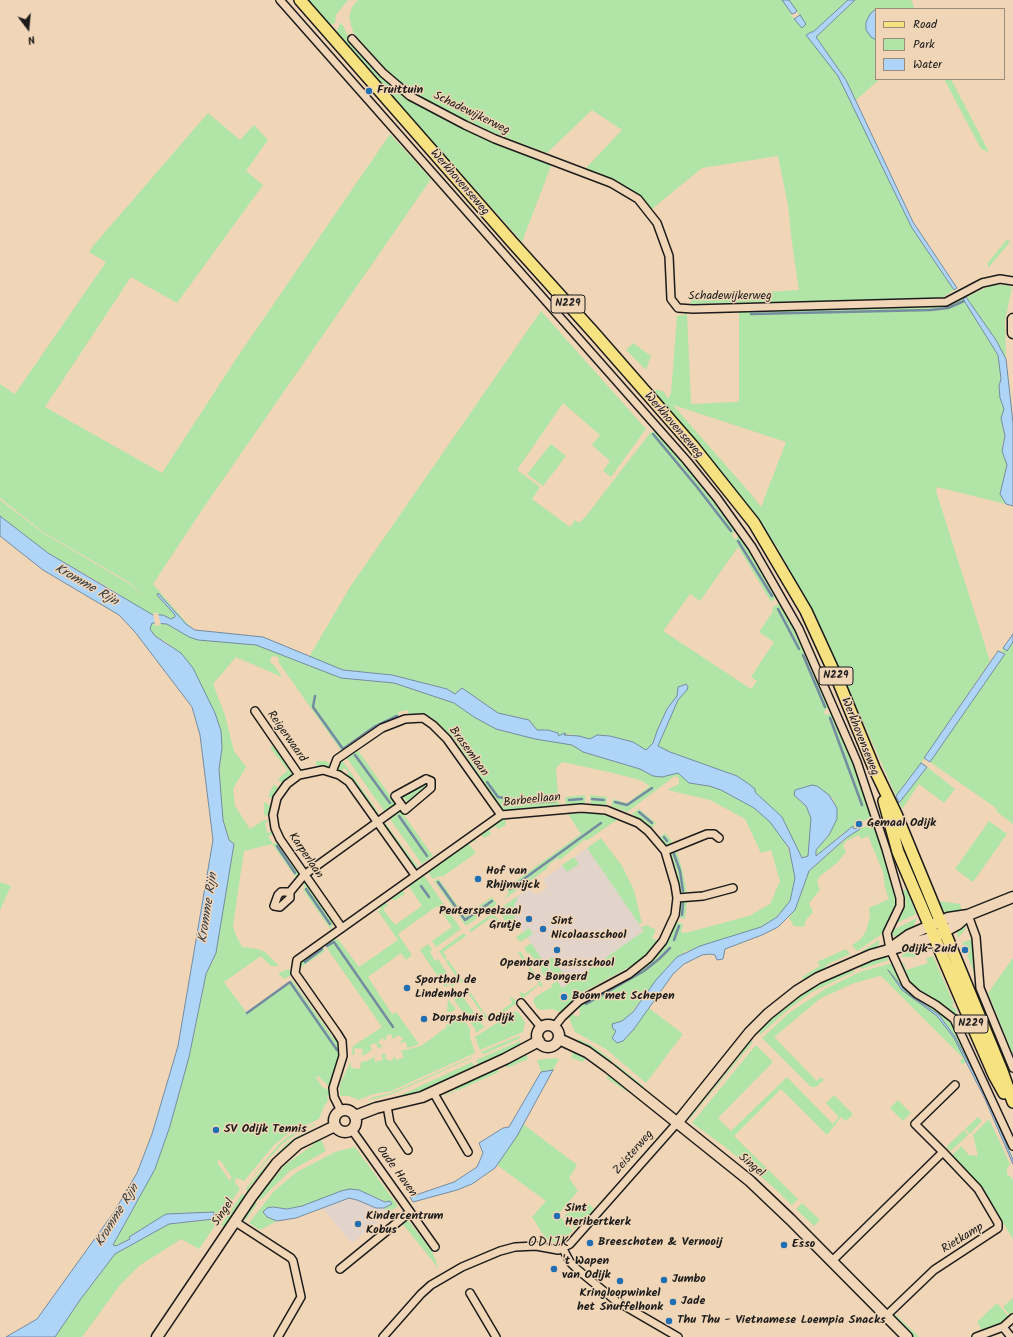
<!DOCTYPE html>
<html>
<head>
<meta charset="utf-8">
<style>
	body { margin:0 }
	#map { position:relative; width:1013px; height:1337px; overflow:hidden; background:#f0d5b7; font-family:Kalam,sans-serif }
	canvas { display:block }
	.legend { position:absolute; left:875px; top:8px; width:130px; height:72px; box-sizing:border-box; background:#f0d5b7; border:1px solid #9b8b79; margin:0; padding:5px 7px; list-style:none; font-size:12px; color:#1c1c1c }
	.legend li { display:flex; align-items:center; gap:8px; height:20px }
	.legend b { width:20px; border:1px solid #9b8b79 }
	.north { position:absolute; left:8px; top:8px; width:40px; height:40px; -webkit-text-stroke:3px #f0d5b7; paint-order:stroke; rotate:164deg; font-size:11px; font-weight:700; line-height:16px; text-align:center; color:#1c1c1c }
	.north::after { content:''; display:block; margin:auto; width:14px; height:18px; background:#1c1c1c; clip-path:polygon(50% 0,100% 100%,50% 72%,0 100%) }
</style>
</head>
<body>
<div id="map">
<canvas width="1013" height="1337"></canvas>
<ul class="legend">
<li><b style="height:5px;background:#f7e281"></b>Road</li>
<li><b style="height:11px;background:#b1e5a7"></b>Park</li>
<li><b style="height:11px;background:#aed5f8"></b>Water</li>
</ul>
<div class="north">N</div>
</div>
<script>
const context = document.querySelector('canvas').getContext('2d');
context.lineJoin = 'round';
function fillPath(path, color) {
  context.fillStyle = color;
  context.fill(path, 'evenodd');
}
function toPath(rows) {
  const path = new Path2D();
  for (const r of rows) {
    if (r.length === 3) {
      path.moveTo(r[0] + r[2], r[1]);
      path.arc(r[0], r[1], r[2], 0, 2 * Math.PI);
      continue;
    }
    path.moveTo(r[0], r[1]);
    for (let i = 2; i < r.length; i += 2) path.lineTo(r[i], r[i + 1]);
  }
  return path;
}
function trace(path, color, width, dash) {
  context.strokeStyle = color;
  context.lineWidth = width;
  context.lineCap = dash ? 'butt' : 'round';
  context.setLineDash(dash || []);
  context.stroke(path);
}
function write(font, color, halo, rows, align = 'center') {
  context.font = font + ' Kalam,sans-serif';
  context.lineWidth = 3;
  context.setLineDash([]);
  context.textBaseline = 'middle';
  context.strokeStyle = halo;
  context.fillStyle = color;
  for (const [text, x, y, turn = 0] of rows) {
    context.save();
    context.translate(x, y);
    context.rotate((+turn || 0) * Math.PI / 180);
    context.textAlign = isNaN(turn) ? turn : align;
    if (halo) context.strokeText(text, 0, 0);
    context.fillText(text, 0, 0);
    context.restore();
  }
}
const built = toPath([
	[587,848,644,931,562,988,505,905,529,888,533,893,539,894,548,887,543,879],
	[349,1198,357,1200,376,1208,384,1208,388,1213,352,1243,322,1208]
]);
const green = toPath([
	[309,0,348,0,336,15,335,23,331,25,325,22],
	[358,0,782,0,792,14,791,15,802,27,805,24,789,0,848,0,813,33,823,56,838,76,849,96,912,228,954,290,943,297,934,298,691,304,691,296,799,290,792,243,788,205,778,156,702,168,652,209,630,189,586,168,622,130,592,110,547,153,499,135,447,112,397,82,353,32,349,17,352,7],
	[855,0,911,0,915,9,874,10,871,37,876,40,876,79,880,79,856,100,846,80,816,37],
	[341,22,351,42,390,85,402,95,417,104,552,163,522,242,336,32],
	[944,79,951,79,989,152,981,149],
	[208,113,240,140,254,125,268,140,246,171,263,185,177,303,131,277,45,407,162,473,236,359,390,134,431,179,204,507,153,584,192,629,163,615,153,615,138,608,113,590,48,553,0,516,0,500,43,533,130,584,147,598,129,582,43,532,0,498,0,384,15,394,106,262,89,252,93,246],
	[1007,239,1010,242,989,267,987,264],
	[992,285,1007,285,1012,287,1005,321,1006,359,996,340,966,297],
	[963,299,998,355,999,361,1001,379,999,386,1004,409,1002,424,1005,436,1002,446,1007,465,1000,494,1006,504,937,487,936,491,990,661,921,763,896,796,826,638,777,547,719,470,655,392,656,389,664,392,668,399,671,393,677,316,687,314,691,403,693,404,735,402,739,401,739,312,936,307,947,306],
	[673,405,786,442,761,507,751,494],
	[541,311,646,429,611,477,603,471,610,461,592,445,600,435,563,403,517,470,540,487,532,499,570,527,575,520,579,523,586,516,650,433,656,431,711,496,736,529,732,535,734,539,740,536,743,538,764,573,776,596,775,598,771,602,738,547,700,601,690,594,663,631,751,689,757,681,751,677,774,642,759,632,773,611,772,608,774,606,780,604,789,617,830,706,824,711,825,715,832,713,850,755,880,839,896,897,894,911,882,934,857,951,852,945,861,939,866,931,870,916,869,908,889,899,885,888,883,872,868,836,861,839,859,835,846,841,843,846,846,852,837,863,819,877,817,882,820,890,809,903,813,912,806,920,804,927,794,926,789,918,795,910,809,871,854,832,870,824,869,818,843,833,817,856,816,850,829,835,834,800,817,786,806,786,794,795,806,806,811,818,808,856,802,858,782,817,755,792,749,784,737,776,670,752,658,746,678,700,687,690,688,687,686,684,680,685,677,692,677,696,667,709,657,731,653,743,645,751,633,742,610,736,597,735,590,739,570,734,559,736,558,733,548,730,537,730,529,720,498,713,473,695,460,689,455,694,447,689,392,675,343,670,309,657,350,587],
	[633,343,651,356,646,370,626,350],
	[551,444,566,456,543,486,527,474],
	[152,623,167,624,189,637,256,645,341,678,394,683,454,703,496,729,535,739,572,745,583,752,640,769,653,776,662,777,678,773,690,783,709,786,721,790,754,808,770,822,784,840,792,859,795,878,794,886,790,901,784,909,771,922,746,933,686,951,668,966,627,1018,612,1025,623,1041,634,1029,649,1008,683,1034,646,1083,606,1049,575,1032,569,1018,572,1014,578,1017,580,1014,579,1006,637,972,657,956,669,939,676,922,683,924,681,933,689,932,749,916,770,904,780,881,771,850,761,853,745,819,710,800,667,790,679,784,679,778,675,776,627,812,611,806,613,799,627,803,650,786,640,780,609,772,562,762,556,768,559,806,504,810,501,808,483,786,485,784,453,738,436,721,424,713,415,714,415,716,409,716,408,710,398,712,399,718,387,722,375,729,342,752,279,663,278,657,272,656,270,662,275,666,282,677,236,657,213,684,225,715,234,751,246,767,233,789,235,806,250,829,264,820,270,821,265,823,267,833,272,831,273,834,268,836,273,844,278,842,299,872,300,877,297,879,272,844,244,851,233,926,235,933,242,947,258,949,265,952,279,966,271,966,261,956,224,982,246,1012,292,980,334,1039,337,1039,339,1043,340,1055,330,1087,318,1076,316,1077,322,1087,329,1090,330,1095,327,1097,328,1101,324,1106,319,1119,286,1135,274,1145,244,1181,237,1178,234,1181,240,1189,199,1249,181,1239,139,1266,120,1285,82,1337,55,1337,80,1300,115,1254,169,1224,202,1221,214,1219,214,1212,178,1213,162,1217,129,1237,130,1239,116,1246,113,1245,155,1169,170,1126,189,1057,206,974,213,961,234,844,229,840,223,820,219,769,222,748,221,731,215,713,193,668,168,643,155,636,150,629],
	[220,1160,232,1178,229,1180,217,1162],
	[1013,642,1013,824,997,812,996,808,930,762,1005,654,1001,651,1003,648,1007,651],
	[275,745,293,771,292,775,282,784,278,779,288,770,270,748],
	[357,749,396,804,385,812,346,757],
	[342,760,380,815,375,812,355,784,346,776,349,772,344,768,341,772,338,771],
	[316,761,326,761,331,765,325,768,316,768],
	[927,767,955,789,944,803,919,784,902,809,899,803],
	[426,782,430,785,406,806,404,804,407,802,404,798,401,799,400,797],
	[274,784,279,789,273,799,268,796],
	[585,795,585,804,566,805,565,797],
	[590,795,607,797,606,805,591,804],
	[264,802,271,806,270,816,264,815],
	[639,809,656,823,650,829,632,814],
	[401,811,433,856,422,864,390,819],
	[596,813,618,819,586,841,585,839,560,860,558,858,547,866,548,868,503,900,509,893,506,888,581,834,568,814],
	[503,819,505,819,506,825,498,829,496,826,489,830,491,834,484,838,481,834],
	[383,820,418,867,415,869,383,824],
	[989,821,1007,834,973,882,955,869],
	[665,833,672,841,671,844,669,843,667,846,659,838],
	[474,838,477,843,474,841,469,844,476,853,442,877,441,876,433,879,427,871],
	[601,838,622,866,634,890,642,923,639,924,587,848],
	[676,849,683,872,687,895,680,891,677,873,671,854],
	[574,857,579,864,567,872,562,865],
	[423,874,447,909,442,912,437,906,398,934,412,955,406,960,401,953,368,977,392,1014,396,1012,419,1044,407,1048,406,1042,399,1043,403,1039,399,1035,393,1039,391,1034,386,1036,387,1041,382,1038,378,1042,383,1047,378,1048,376,1043,370,1045,372,1050,362,1056,363,1049,355,1048,354,1055,352,1054,353,1046,382,1027,324,944,335,937,337,940,338,939,359,967,398,940,378,911,381,909,379,906,385,901,388,905,383,909,395,925,422,906,408,885,417,878,420,881,421,881,419,877],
	[439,879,465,916,492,897,497,904,466,926,434,881],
	[305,881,334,921,331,930,303,890,305,888,303,882],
	[0,882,11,886,0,910],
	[401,889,405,894,394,901,391,897],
	[907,889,916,914,897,923,906,904,903,890],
	[518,896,514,907,514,913,515,920,521,928,518,930,517,928,512,931,498,910],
	[687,901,685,919,678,917,680,903],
	[937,901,960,904,962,911,947,913,939,908],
	[448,910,461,929,436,947,432,941,452,927,443,914],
	[493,913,500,922,497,924,492,917,471,932,469,930],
	[917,918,913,928,898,938,892,935,893,930],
	[966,922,965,930,958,938,957,931,958,928],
	[647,925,656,930,652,938,658,941,651,951,637,963,579,994,560,1012,552,1009,540,1010,537,1008,533,1001,535,997,552,987,551,985,557,981,562,988,644,931,641,927],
	[529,928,533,934,520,942,516,937],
	[464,933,466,936,443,952,447,958,445,960,439,951],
	[974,938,978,988,976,988,974,973,967,955,969,954,962,943],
	[879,940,879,945,874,949,864,954,861,952],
	[531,943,542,959,534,964,533,962,535,960,529,953,527,953,524,948],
	[428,944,432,949,430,952,435,961,438,959,454,984,453,988,450,984,445,987,420,950],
	[322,946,325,951,300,968,303,960],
	[925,946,932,950,914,957,901,957,906,950],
	[846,949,850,954,828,964,822,970,804,980,802,977,820,966,817,962],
	[520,951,536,975,534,976,518,953],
	[933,956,954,1004,952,1005,954,1009,956,1008,957,1013,956,1015,944,1005,922,991,909,981,901,964,904,963,906,970,928,963,926,958],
	[552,957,563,973,556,977,545,961],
	[880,957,886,957,889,960,861,969,859,964],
	[1013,958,1013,1055,988,993],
	[448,960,463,981,461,983,446,962],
	[544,963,555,977,552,979,551,977,548,979,541,972,542,971,539,966],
	[893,963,896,969,932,1005,951,1021,972,1059,962,1064,960,1061,963,1058,882,977,879,976,852,984,821,998,774,1037,817,1081,821,1077,824,1080,816,1087,811,1087,762,1038,789,1013,827,988,860,972],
	[289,969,291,975,284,979,278,973],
	[850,970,856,971,812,992,790,1008,760,1035,759,1029,794,999,815,985,839,973,840,975],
	[537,976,543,985,541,987,539,985,522,999,519,991,524,994,539,984,534,978],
	[468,989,483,1011,481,1012,466,990],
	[461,994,484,1027,476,1033,475,1029,454,1000],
	[510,997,513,998,517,1003,489,1023,482,1014,484,1012,489,1019,512,1003],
	[448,999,456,1009,451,1012,447,1012],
	[514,1012,518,1012,525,1022,523,1032,480,1050,475,1037],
	[460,1015,470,1029,470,1037,475,1053,391,1091,373,1094,359,1100,349,1096,340,1096,340,1084,351,1061,351,1068,360,1069,361,1062,367,1061,374,1057,375,1062,383,1060,381,1054,386,1054,385,1059,392,1061,394,1056,397,1060,404,1057,401,1051,421,1046,447,1027,446,1025],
	[519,1036,520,1038,484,1054,481,1052],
	[578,1039,591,1045,612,1060,609,1064,577,1042],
	[520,1041,521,1046,479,1067,476,1060],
	[752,1041,753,1042,689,1120,693,1109,697,1109,742,1053,741,1049,747,1042],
	[756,1045,773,1062,718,1118,731,1131,787,1077,833,1124,839,1117,826,1103,834,1095,853,1114,846,1121,841,1117,827,1135,781,1089,734,1136,798,1199,792,1205,771,1185,724,1146,692,1123],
	[574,1049,587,1057,583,1062,571,1058],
	[525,1052,528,1059,507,1068,505,1063],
	[472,1057,472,1058,392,1094,367,1101,374,1097,391,1093],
	[555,1058,559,1059,553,1070,541,1072,537,1060],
	[472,1062,474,1066,464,1071,465,1073,426,1091,370,1106,368,1104,397,1097],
	[615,1063,641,1084,644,1087,642,1090,613,1066],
	[497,1067,499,1072,445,1096,445,1095,456,1090,455,1087],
	[609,1074,634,1093,633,1095,606,1078],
	[898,1100,911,1113,903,1121,890,1108],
	[978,1117,982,1121,970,1134,965,1129],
	[989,1119,1010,1164,1007,1168,1007,1174,1013,1179,1013,1239,981,1186,951,1156,961,1146,969,1155,978,1156,973,1135],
	[315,1124,315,1125,299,1132,283,1143,248,1182,279,1144,289,1136],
	[523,1124,577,1165,569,1178,578,1191,558,1214,573,1231,560,1242,555,1243,546,1239,532,1217,546,1201,497,1165,517,1136],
	[317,1128,317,1130,299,1139,295,1139,289,1143,249,1187,249,1192,247,1191,246,1188,251,1182,287,1143,298,1136],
	[964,1130,968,1135,951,1151,946,1147],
	[320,1137,326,1151,290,1171,260,1200,256,1197,260,1195,285,1165,314,1144,315,1140],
	[355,1147,398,1206,388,1213,384,1208,392,1204,359,1190,350,1189,341,1191,302,1206,287,1209,273,1207,266,1217,277,1221,260,1230,249,1223,274,1191,297,1172,335,1152],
	[242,1194,246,1196,225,1227,221,1225],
	[253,1201,257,1204,245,1221,244,1216],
	[583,1203,589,1204,594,1209,575,1229,564,1216],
	[802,1203,820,1220,814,1226,796,1209],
	[407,1219,432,1251,439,1269,402,1223],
	[1013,1298,1013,1314,1011,1316,1003,1307],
	[997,1303,1009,1317,998,1325,982,1330,977,1322],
	[895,1314,919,1337,914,1337,893,1317]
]);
const water = toPath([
	[782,0,789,0,797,11,795,13,792,14,782,0],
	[848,0,855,0,816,37,846,80,913,222,957,288,954,290,912,228,838,76,806,35,811,32,813,32,848,0],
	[876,9,876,40,871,37,866,30,866,22,870,14,876,9],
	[800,15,806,24,802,28,794,19,800,15],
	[966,297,996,340,1006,359,1013,423,1013,506,1006,504,1000,494,1007,465,1002,451,1005,436,1001,418,1004,409,1000,398,999,386,1001,379,998,355,963,299,966,297],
	[0,516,48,553,153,615,163,615,171,619,175,617,175,615,157,595,158,593,186,624,195,630,263,637,343,670,392,675,447,689,455,694,462,688,498,713,529,720,537,730,548,730,558,733,559,736,564,733,566,734,564,735,579,736,590,739,597,735,610,736,633,742,646,750,653,743,657,731,667,709,677,696,678,687,686,684,688,687,687,690,678,700,658,746,670,752,737,776,749,784,755,789,755,792,782,817,802,858,808,856,811,818,806,806,794,795,795,790,812,785,817,786,829,795,837,808,837,819,829,835,816,850,816,856,853,826,854,829,859,827,860,829,846,838,809,871,795,910,778,927,762,935,725,949,723,959,717,960,715,955,710,954,702,955,684,964,673,974,634,1029,623,1041,617,1043,612,1038,616,1031,613,1029,612,1024,622,1021,633,1012,656,980,677,957,700,946,761,927,777,917,790,901,795,878,789,848,770,822,754,808,721,790,709,786,689,783,678,773,662,777,653,776,640,769,583,752,572,745,535,739,496,729,474,717,454,703,394,683,341,678,256,645,198,640,189,637,167,624,152,623,150,629,155,636,181,653,193,668,215,713,221,731,222,748,219,769,223,820,229,840,234,844,216,953,206,974,189,1057,170,1126,155,1169,113,1245,116,1246,130,1239,129,1237,166,1214,214,1212,214,1219,169,1224,115,1254,80,1300,55,1337,6,1337,37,1319,114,1212,137,1173,152,1134,178,1046,213,840,200,735,192,707,135,632,119,615,43,570,0,536,0,516],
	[1013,634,1013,642,1007,651,1003,648,1013,634],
	[998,651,1005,654,930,762,924,758,998,651],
	[921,763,927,767,899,803,896,796,921,763],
	[888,970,907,993,939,1015,955,1037,984,1092,1013,1160,1013,1164,985,1099,954,1038,937,1016,902,990,888,970],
	[553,1070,517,1136,495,1168,472,1184,457,1190,413,1202,410,1197,454,1182,477,1167,483,1153,479,1143,503,1128,509,1127,541,1072,553,1070],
	[350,1189,359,1190,385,1202,390,1201,392,1204,384,1208,376,1208,357,1200,349,1198,296,1218,277,1221,267,1217,263,1212,267,1208,273,1207,287,1209,302,1206,341,1191,350,1189]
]);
const pier = toPath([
	[153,613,158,613,161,625,155,626]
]);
const stream = toPath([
	[751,314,931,310,948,308,964,301],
	[653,434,697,487,731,531],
	[738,541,772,596],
	[778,609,799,649],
	[803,655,825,707],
	[315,696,313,707,343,749,374,727,397,716],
	[830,718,862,805],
	[355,755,390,803],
	[487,782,498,797,531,803,555,801],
	[592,799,604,800],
	[569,800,582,799],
	[615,802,627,805,652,788],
	[639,812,652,823],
	[399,816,427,856],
	[664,837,667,841],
	[277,846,295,873],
	[674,854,680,871,683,891],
	[438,882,465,920,492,901],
	[421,886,429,897],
	[306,889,330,924],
	[510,889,601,823],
	[682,915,683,904],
	[674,940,679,926],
	[327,946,334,942,393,1027],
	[305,962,322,949],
	[586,1004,644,971,659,959,670,948],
	[247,1013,290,982,337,1050]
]);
const street = toPath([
	[280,0,687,461,717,498,752,547,799,629,857,762,886,849,900,898,900,906,887,933,890,949,906,984,917,994,936,1005,954,1019,1013,1146],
	[352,39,383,73,410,96,465,125,495,139,611,183,638,199,657,223,669,256,671,299,678,308,693,309,946,302,982,283,1000,279,1013,281],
	[255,711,299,775],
	[332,772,337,759,382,728,405,719,423,718,433,725,447,739,501,815],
	[426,779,431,781,431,788,405,810,395,796,426,779],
	[665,851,707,834,714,834,719,838],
	[290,892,281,892,278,895,274,906,280,907,290,898,290,892,304,875,401,805],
	[677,898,703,896,733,888],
	[968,915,976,937,980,988,1013,1068],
	[342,928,280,839,275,828,273,815,277,798,287,784,299,775,323,770,339,775,349,782,415,875],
	[521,1003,541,1027],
	[433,1092,468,1152],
	[387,1106,390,1123,408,1150],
	[341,1111,334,1097,333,1088,343,1056,342,1041,337,1033,295,973,297,960,501,815,581,808,606,810,638,823,648,831,665,851,675,885,677,898,675,915,663,941,649,958,629,974,579,1001,562,1017,555,1026],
	[352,1130,435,1247],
	[943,1152,915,1124,955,1085],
	[234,1221,291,1258,293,1261,301,1297,278,1337],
	[563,1249,570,1262,578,1270,616,1301,678,1337],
	[832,1261,943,1152,978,1189,998,1223,998,1228,934,1270,887,1315],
	[340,1269,410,1212],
	[470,1293,496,1337],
	[1003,1327,1013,1318],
	[383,1337,421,1294,431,1285,462,1267,500,1251,515,1247,536,1246,558,1250,570,1244,677,1123],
	[976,1337,1003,1327,1011,1337]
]);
const secondary = toPath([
	[1013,319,1013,333],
	[895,945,909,935,948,918,968,915,1013,897],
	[548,1036,11],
	[559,1039,587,1052,609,1068,750,1181,790,1219,907,1337],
	[345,1121,11],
	[355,1116,376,1108,422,1097,505,1059,539,1041],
	[677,1123,750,1032,768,1014,797,991,818,978,871,955,934,937,958,924,968,915],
	[157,1337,252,1196,277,1163,298,1144,335,1126]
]);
const primary = toPath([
	[300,0,512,242,594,333,692,445,754,523,806,611,839,683,874,768,896,814,1002,1071,1013,1102],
	[884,801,898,852,963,1004,994,1075,1004,1093]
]);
const markers = [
	[369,91,4,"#1f6fb2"],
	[859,824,4,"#1f6fb2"],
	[478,879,4,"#1f6fb2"],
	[529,919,4,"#1f6fb2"],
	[543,929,4,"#1f6fb2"],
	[557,950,4,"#1f6fb2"],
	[965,950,4,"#1f6fb2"],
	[407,988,4,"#1f6fb2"],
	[564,997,4,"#1f6fb2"],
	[424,1019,4,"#1f6fb2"],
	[216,1130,4,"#1f6fb2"],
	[557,1216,4,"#1f6fb2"],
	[358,1224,4,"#1f6fb2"],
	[590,1243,4,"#1f6fb2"],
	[784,1245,4,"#1f6fb2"],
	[554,1269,4,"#1f6fb2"],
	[664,1280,4,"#1f6fb2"],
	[620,1281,4,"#1f6fb2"],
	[673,1302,4,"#1f6fb2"],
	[669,1321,4,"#1f6fb2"]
];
const shields = [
	[568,304,34],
	[836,676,34],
	[971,1024,34]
];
const shieldNames = [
	["N229",568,304],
	["N229",836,676],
	["N229",971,1024]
];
const poiNames = [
	["Fruittuin",377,91],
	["Gemaal Odijk",867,824],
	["Hof van",486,872],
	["Rhijnwijck",486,886],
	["Peuterspeelzaal",521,912,"right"],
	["Grutje",521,926,"right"],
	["Sint",551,922],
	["Nicolaasschool",551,936],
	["Odijk-Zuid",957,950,"right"],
	["Openbare Basisschool",557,964,"center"],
	["De Bongerd",557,978,"center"],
	["Sporthal de",415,981],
	["Lindenhof",415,995],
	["Boom met Schepen",572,997],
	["Dorpshuis Odijk",432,1019],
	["SV Odijk Tennis",224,1130],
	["Sint",565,1209],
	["Heribertkerk",565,1223],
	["Kindercentrum",366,1217],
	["Kobus",366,1231],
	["Breeschoten & Vernooij",598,1243],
	["Esso",792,1245],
	["'t Wapen",562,1262],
	["van Odijk",562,1276],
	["Jumbo",672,1280],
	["Kringloopwinkel",620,1294,"center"],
	["het Snuffelhonk",620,1308,"center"],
	["Jade",681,1302],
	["Thu Thu - Vietnamese Loempia Snacks",677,1321]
];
const streetNames = [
	["Schadewijkerweg",471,114,26],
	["Werkhovenseweg",459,183,49],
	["Schadewijkerweg",730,297],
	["Werkhovenseweg",673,426,49],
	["Reigerwaard",286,737,55],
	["Werkhovenseweg",859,737,68],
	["Brasemlaan",468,752,54],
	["Barbeellaan",532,801,-6],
	["Karperlaan",305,856,56],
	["Zeisterweg",634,1153,-49],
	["Singel",751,1166,40],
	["Oude Haven",396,1172,54],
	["Singel",224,1213,-56],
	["Rietkamp",963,1239,-32]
];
const waterNames = [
	["Kromme Rijn",86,586,30],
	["Kromme Rijn",209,908,-81],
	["Kromme Rijn",118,1216,-58]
];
const quarterNames = [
	["ODIJK",549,1244]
];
fillPath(built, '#e3d4cb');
fillPath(green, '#b1e5a7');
fillPath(water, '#aed5f8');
trace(water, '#748ba0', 1);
fillPath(pier, '#f0d5b7');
trace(stream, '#748ba0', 2.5);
trace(street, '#1c1c1c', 10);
trace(secondary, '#1c1c1c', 13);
trace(primary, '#1c1c1c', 14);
trace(street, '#f0d5b7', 7);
trace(secondary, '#f0d5b7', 10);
trace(primary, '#f7e281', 11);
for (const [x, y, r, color] of markers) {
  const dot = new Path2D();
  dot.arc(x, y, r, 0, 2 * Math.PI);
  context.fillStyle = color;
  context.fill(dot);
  trace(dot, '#f0d5b7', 1.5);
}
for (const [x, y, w] of shields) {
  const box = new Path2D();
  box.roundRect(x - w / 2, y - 9, w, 18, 3);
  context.fillStyle = '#f0d5b7';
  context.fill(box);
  trace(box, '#1c1c1c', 1);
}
write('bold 11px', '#1c1c1c', null, shieldNames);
write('bold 12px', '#1c1c1c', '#f0d5b7', poiNames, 'left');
write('12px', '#1c1c1c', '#f0d5b7', streetNames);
write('italic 13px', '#394148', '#f0d5b7', waterNames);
context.letterSpacing = '1px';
write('14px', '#1c1c1c', '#f0d5b7', quarterNames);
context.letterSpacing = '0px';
</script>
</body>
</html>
